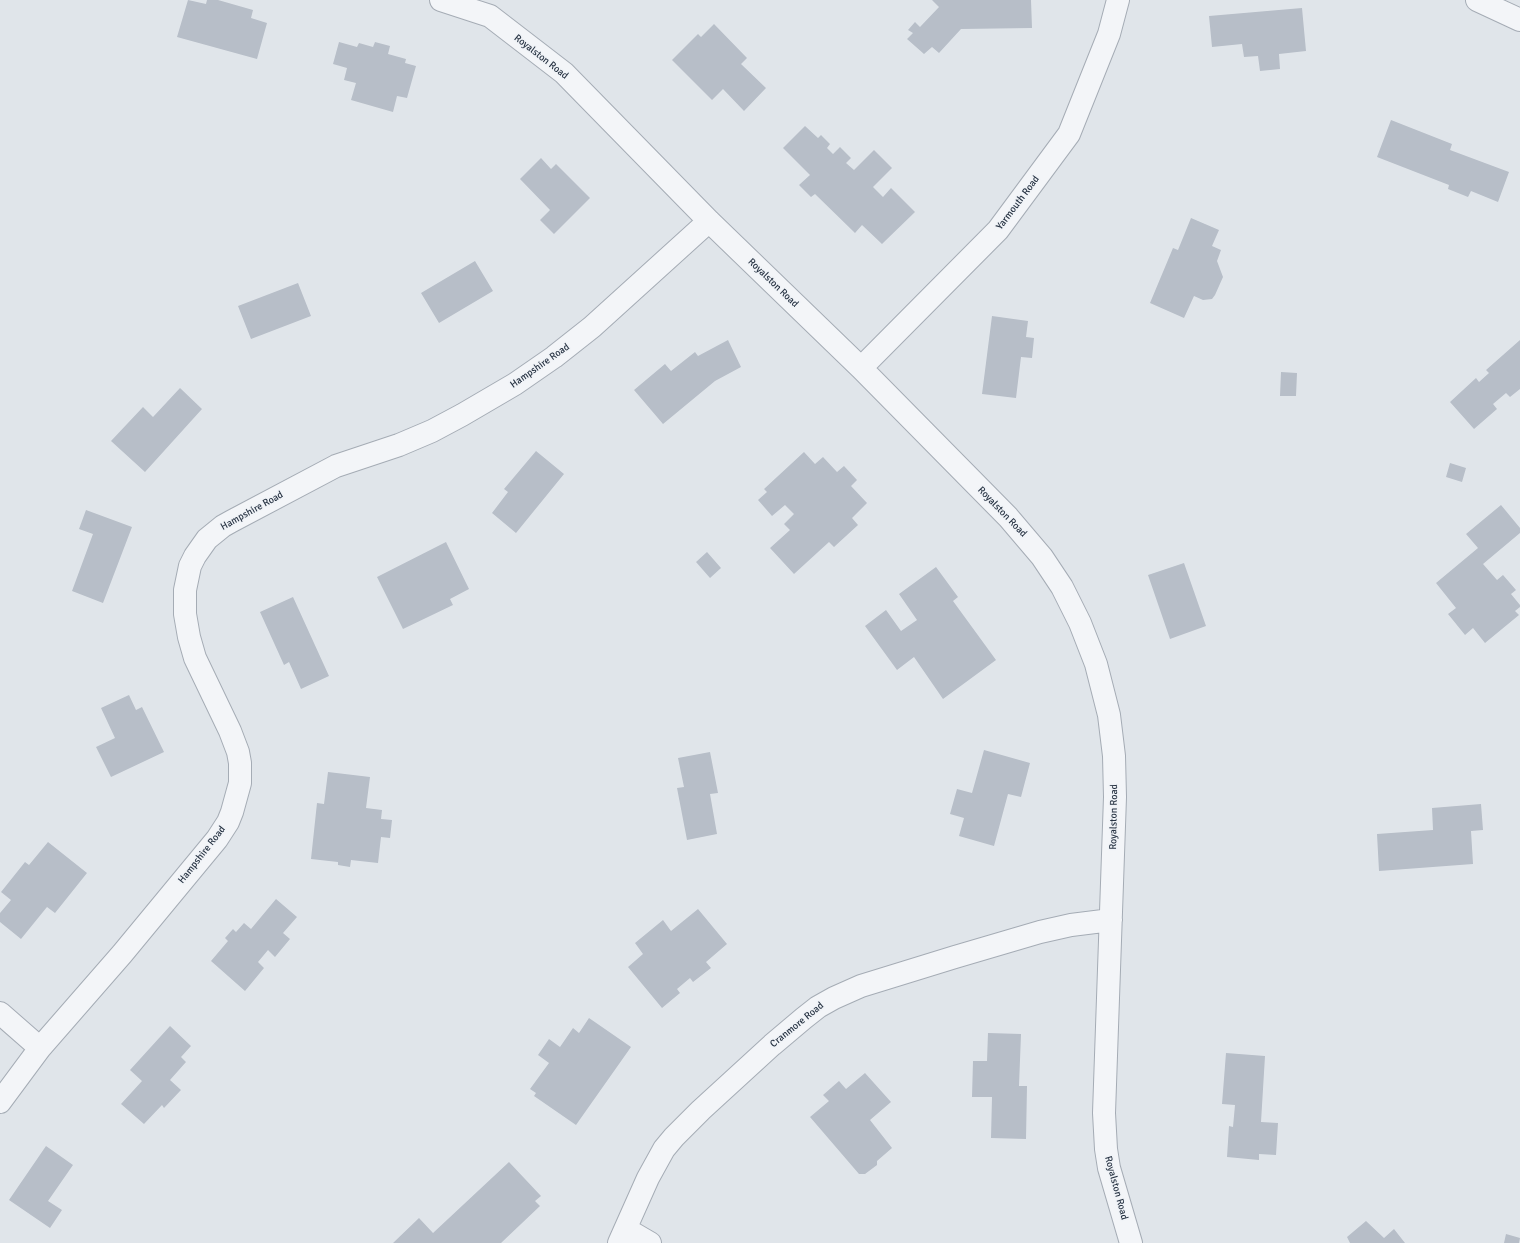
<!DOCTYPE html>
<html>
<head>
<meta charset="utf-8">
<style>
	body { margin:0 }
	canvas { display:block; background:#e0e5ea }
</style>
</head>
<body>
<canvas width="1520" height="1243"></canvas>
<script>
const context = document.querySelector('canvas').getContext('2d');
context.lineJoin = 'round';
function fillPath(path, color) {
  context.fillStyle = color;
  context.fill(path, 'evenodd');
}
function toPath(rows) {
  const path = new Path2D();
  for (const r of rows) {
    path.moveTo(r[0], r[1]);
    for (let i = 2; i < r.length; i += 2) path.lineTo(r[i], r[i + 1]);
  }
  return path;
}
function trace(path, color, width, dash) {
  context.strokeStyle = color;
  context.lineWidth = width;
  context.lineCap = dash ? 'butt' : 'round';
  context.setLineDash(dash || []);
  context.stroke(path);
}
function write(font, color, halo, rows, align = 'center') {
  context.font = font + ' Signika,sans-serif';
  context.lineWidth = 3;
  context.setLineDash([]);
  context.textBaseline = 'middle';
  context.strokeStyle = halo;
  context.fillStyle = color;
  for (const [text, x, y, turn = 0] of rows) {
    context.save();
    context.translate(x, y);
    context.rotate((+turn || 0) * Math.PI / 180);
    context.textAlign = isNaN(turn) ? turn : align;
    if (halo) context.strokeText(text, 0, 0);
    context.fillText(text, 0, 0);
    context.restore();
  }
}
const building = toPath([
	[188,0,206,4,207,0,218,0,253,10,251,18,267,23,257,59,177,37],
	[932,0,1031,0,1032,28,961,29,939,53,932,47,924,54,907,39,913,33,908,30,915,22,920,27,939,7],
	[1302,8,1306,51,1279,54,1280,69,1260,71,1258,56,1244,57,1242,44,1212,47,1209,16],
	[714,24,747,58,741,64,766,88,744,111,723,89,712,100,672,60,698,34,701,37],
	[339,42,357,47,359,43,373,47,375,42,390,46,388,54,406,59,405,63,416,66,407,98,397,96,393,112,351,100,356,83,344,80,347,68,333,64],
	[1391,120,1452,144,1450,150,1509,172,1498,202,1471,191,1468,197,1448,189,1449,185,1377,157],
	[805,126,818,138,821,135,830,144,827,148,833,154,840,147,851,158,846,163,854,170,874,150,892,168,873,187,883,197,891,188,915,212,882,244,862,225,855,233,815,194,811,197,799,185,810,175,783,148],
	[541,158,551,169,556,164,590,198,554,234,540,220,550,210,520,179],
	[1191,218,1219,230,1212,246,1221,250,1217,261,1223,277,1215,295,1212,299,1203,300,1194,296,1184,318,1150,303,1173,248,1178,250],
	[475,261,493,291,439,323,421,293],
	[298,283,311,316,251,339,238,306],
	[992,316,1028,321,1026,337,1034,338,1032,358,1021,357,1016,398,982,394],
	[728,340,741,367,715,381,663,424,634,390,665,364,671,371,695,352,698,356],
	[1520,340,1520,389,1510,397,1506,393,1493,404,1497,409,1474,429,1450,402,1476,378,1479,382,1489,373,1486,370],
	[1281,372,1297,373,1296,396,1280,396],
	[180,388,202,409,145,472,111,441,143,407,153,417],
	[536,451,564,474,516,533,492,513,508,492,504,489],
	[804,452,815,464,823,457,837,472,844,466,857,480,851,486,867,503,852,518,858,525,834,547,829,542,794,574,770,548,790,530,784,524,794,514,785,505,772,516,758,500,767,492,764,489],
	[1450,463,1466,468,1462,482,1446,477],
	[1501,505,1520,528,1520,533,1483,564,1497,580,1503,575,1516,590,1511,594,1520,605,1520,607,1515,611,1519,615,1485,643,1473,628,1465,635,1448,614,1456,608,1436,583,1478,548,1466,534],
	[86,510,132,527,103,603,72,591,93,534,79,529],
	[446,542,469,589,450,599,453,605,403,629,377,577],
	[707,552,721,568,710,578,696,562],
	[1184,563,1206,626,1170,639,1148,575],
	[936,567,958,597,953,601,996,660,943,699,914,657,897,670,865,626,886,610,901,631,917,620,899,594],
	[293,597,329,676,301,689,289,662,284,665,260,612],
	[129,695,136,710,142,707,164,752,111,777,96,747,115,738,101,708],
	[984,750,1030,763,1021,797,1008,794,994,846,959,836,964,818,950,814,957,789,972,793],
	[710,752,718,793,710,794,717,834,687,840,677,788,684,787,678,758],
	[328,772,370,777,366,808,382,810,381,819,392,820,390,838,381,837,378,863,351,860,350,867,338,865,338,862,311,859,317,803,324,804],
	[1481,804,1483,830,1471,831,1473,864,1379,871,1377,834,1433,830,1432,808],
	[48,842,87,873,55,913,47,907,21,939,0,922,0,913,11,900,1,892,25,862,29,865],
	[276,899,297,917,283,933,290,939,275,957,268,950,258,962,264,968,245,991,211,961,228,941,225,938,233,929,236,932,244,923,251,929],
	[698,909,727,944,706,962,711,968,693,982,690,978,677,989,680,993,662,1008,628,967,643,954,635,943,663,920,671,931],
	[589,1018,631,1047,576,1125,534,1096,536,1093,530,1089,549,1063,538,1055,549,1039,560,1047,573,1028,579,1033],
	[170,1026,191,1046,181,1057,186,1062,170,1080,181,1090,164,1108,162,1105,144,1124,121,1104,142,1081,130,1070],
	[988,1033,1021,1034,1019,1086,1027,1086,1026,1139,991,1138,992,1097,972,1097,973,1061,987,1061],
	[1226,1053,1265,1056,1261,1122,1278,1123,1276,1155,1259,1154,1259,1160,1227,1157,1229,1126,1233,1127,1235,1105,1222,1104],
	[865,1073,891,1102,870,1120,892,1148,877,1161,877,1165,865,1174,859,1174,810,1117,829,1101,823,1095,839,1081,846,1089],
	[46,1146,73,1165,48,1201,62,1210,50,1228,9,1200],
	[509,1162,541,1196,535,1201,540,1206,501,1243,393,1243,419,1218,433,1233],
	[1366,1221,1384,1238,1394,1229,1405,1243,1350,1243,1347,1237],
	[1506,1234,1520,1238,1519,1243,1504,1243]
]);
const street = toPath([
	[441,0,490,16,564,73,709,221,861,368,1008,517,1042,557,1062,587,1080,623,1096,664,1109,715,1114,756,1115,797,1104,1113,1106,1149,1109,1168,1131,1243],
	[1477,0,1520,20],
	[861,368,998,230,1069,134,1109,34,1118,0],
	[0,1013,40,1048],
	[0,1102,40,1048,122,954,217,839,228,822,232,812,240,783,240,763,238,752,230,731,195,658,189,637,185,614,185,590,190,566,195,556,207,539,223,526,232,521,336,466,399,445,432,431,462,415,515,384,554,357,592,327,709,221],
	[626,1229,650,1243],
	[619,1243,648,1178,664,1149,674,1137,701,1110,772,1045,804,1018,818,1007,834,998,861,986,955,957,1040,932,1071,925,1111,920]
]);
const streetNames = [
	["Royalston Road",541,57,38],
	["Yarmouth Road",1018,203,-53],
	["Royalston Road",773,283,44],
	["Hampshire Road",540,366,-35],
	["Hampshire Road",252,511,-29],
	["Royalston Road",1002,512,46],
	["Royalston Road",1114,817,-89],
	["Hampshire Road",202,855,-52],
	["Cranmore Road",797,1025,-39],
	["Royalston Road",1116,1188,75]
];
fillPath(building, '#b7bec8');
trace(street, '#a5acb5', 24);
trace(street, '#f3f5f8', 22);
write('10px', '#273343', '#f0f3f7', streetNames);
</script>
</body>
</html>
